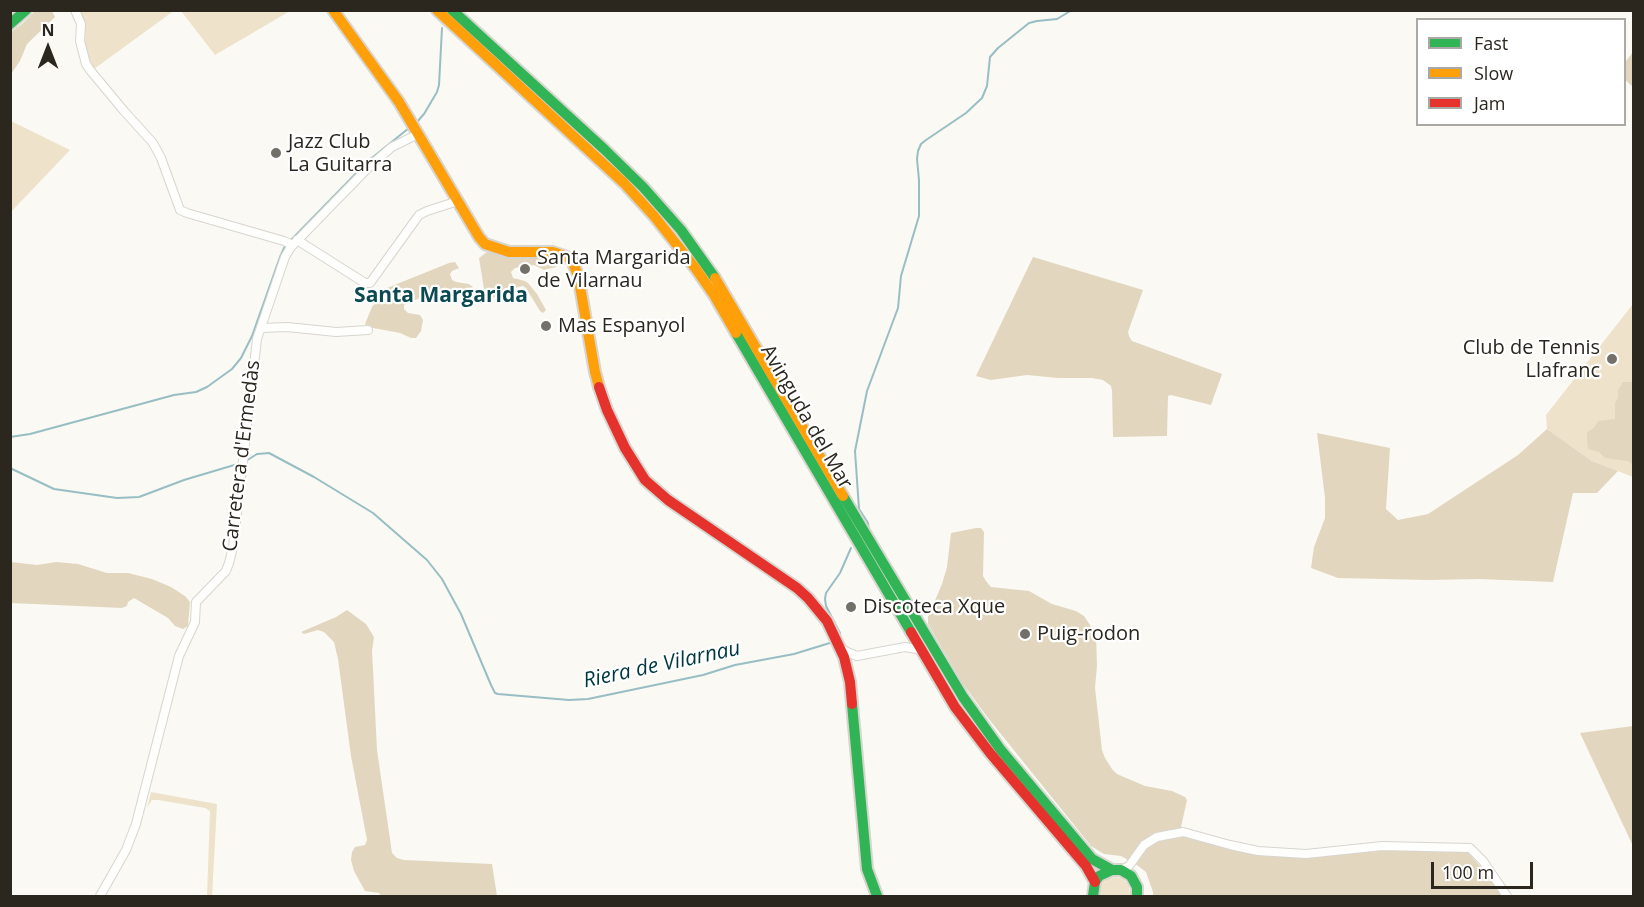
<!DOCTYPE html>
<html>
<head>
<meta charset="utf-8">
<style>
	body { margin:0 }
	#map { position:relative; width:1644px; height:907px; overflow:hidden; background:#faf9f4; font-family:"Open Sans",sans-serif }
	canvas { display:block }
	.frame { position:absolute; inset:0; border:12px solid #2b271e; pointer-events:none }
	.legend { position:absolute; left:1416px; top:18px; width:210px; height:108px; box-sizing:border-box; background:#fff; border:2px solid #aaa9a5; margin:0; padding:8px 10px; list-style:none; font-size:18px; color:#2b271e }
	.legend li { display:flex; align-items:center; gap:12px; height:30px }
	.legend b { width:30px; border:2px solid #aaa9a5 }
	.north { position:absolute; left:18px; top:18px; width:60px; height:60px; -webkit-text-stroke:4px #fff; paint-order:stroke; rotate:0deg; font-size:16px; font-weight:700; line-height:24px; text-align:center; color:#2b271e }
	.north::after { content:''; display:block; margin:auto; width:21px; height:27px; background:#2b271e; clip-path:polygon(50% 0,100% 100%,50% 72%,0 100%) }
	.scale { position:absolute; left:1431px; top:862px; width:102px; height:27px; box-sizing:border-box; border:3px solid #2b271e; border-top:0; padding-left:8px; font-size:18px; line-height:21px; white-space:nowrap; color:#2b271e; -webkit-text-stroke:4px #fff; paint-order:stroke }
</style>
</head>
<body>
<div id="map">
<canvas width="1644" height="907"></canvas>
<div class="frame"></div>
<ul class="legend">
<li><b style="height:8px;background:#30b455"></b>Fast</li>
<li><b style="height:8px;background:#ff9f0a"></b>Slow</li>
<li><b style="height:8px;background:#e5322d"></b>Jam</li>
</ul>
<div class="north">N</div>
<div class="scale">100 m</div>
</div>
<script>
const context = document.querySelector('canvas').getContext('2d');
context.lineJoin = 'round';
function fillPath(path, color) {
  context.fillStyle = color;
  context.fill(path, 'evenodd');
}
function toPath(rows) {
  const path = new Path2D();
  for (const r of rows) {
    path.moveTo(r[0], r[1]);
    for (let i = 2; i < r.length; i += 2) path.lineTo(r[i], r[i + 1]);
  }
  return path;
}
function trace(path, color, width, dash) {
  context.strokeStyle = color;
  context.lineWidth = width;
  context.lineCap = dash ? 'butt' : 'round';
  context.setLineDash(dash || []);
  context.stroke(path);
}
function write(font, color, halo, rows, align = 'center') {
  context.font = font + ' "Open Sans",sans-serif';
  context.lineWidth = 4.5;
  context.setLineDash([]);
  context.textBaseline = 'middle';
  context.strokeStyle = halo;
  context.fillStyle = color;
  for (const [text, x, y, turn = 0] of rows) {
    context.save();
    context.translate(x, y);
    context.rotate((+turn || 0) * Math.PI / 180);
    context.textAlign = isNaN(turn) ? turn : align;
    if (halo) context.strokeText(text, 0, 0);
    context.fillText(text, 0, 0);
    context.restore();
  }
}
const green = toPath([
	[175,10,94,69,91,65,84,42,76,11],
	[181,11,290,11,215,55],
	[11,121,70,150,11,212,10,121],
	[1633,304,1633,477,1592,461,1547,429,1546,415],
	[151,792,217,804,212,896,207,896,210,811,205,808,158,800,152,800,147,808],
	[1115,877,1121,878,1126,882,1129,887,1130,896,1100,896,1100,887,1104,882,1109,878]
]);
const forest = toPath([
	[38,11,52,11,55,17,27,44,20,61,11,74,11,32,22,24,34,12],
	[1633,52,1633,87,1624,79,1625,62],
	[487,252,505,256,548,255,556,265,556,267,544,270,534,265,515,268,511,272,513,278,525,281,528,283,537,294,546,310,543,313,540,311,526,288,523,286,506,290,510,299,497,299,492,296,484,289,479,258],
	[1033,257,1143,290,1128,332,1129,336,1132,341,1222,374,1211,405,1171,395,1168,396,1167,436,1113,437,1112,391,1111,386,1103,380,1092,378,1058,378,1027,375,991,380,976,376],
	[455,262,459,268,452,271,450,274,452,280,456,282,469,284,473,287,463,294,454,289,443,289,433,292,404,305,404,309,408,313,420,315,423,320,421,331,416,338,411,338,400,333,368,327,365,324,372,307,387,288,449,263],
	[1623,382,1633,382,1633,465,1628,461,1605,458,1599,452,1588,449,1587,441,1587,432,1594,428,1598,421,1615,419,1615,403,1618,398,1618,390],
	[1547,429,1592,461,1618,471,1597,493,1573,493,1553,582,1479,579,1429,580,1338,578,1311,568,1314,547,1325,518,1325,498,1317,433,1390,448,1386,509,1398,520,1428,514,1518,455],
	[976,528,981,528,984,532,983,576,986,581,991,587,1029,591,1052,604,1076,611,1084,616,1096,634,1097,666,1095,688,1102,750,1105,758,1112,769,1117,774,1145,786,1172,791,1185,797,1187,800,1181,827,1238,844,1301,853,1460,843,1493,881,1503,896,1153,896,1153,892,1146,872,1137,865,1121,856,1104,854,1091,846,988,718,963,684,928,624,928,617,942,584,947,567,951,533],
	[11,562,37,565,56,562,78,564,107,573,128,573,152,579,171,587,185,596,190,602,188,626,183,629,175,626,168,618,134,598,128,602,127,606,122,608,11,603],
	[347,610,366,624,374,637,372,650,377,750,392,853,397,858,404,860,492,864,497,896,381,896,379,893,365,891,354,871,351,860,352,852,355,847,365,845,367,840,351,756,338,659,334,642,324,632,318,630,304,634,301,632,336,617],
	[1633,726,1634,726,1633,846,1580,733]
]);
const stream = toPath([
	[416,123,424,114,437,92,439,85,442,28],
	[291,240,368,161,409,128],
	[10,437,30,434,174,395,196,392,207,387,232,369,241,358,252,336,280,257,285,246],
	[246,461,257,454,269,453,314,477,373,513,427,560,442,579,461,614,491,685,495,693,498,694,569,700,588,699,703,675,735,665,794,654,833,642],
	[10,468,54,489,117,498,139,497,184,480,241,463],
	[869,531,868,523,859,509,855,451,867,391,898,308,901,276,919,216,919,180,917,159,918,151,921,144,926,140,966,113,982,98,987,86,990,57,998,48,1029,23,1037,21,1057,19,1072,10],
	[840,637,840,633,826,606,825,599,826,593,840,573,851,548]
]);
const street = toPath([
	[75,10,81,24,80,41,86,64,90,70,124,111,153,143,161,158,180,210,187,213,284,241,293,245],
	[297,240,365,283,370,283,419,215,427,211,458,201],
	[261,328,287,327,336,332,368,330],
	[841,648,847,652,857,656,905,647,922,650],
	[1121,870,1129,866,1144,845,1157,837,1183,832,1230,845,1258,851,1306,854,1382,846,1470,848,1483,861,1507,896],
	[100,896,126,850,136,824,179,656,195,622,196,602,226,571,229,563,233,547,257,339,285,257,291,247,371,165,392,147,418,134]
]);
const fast = toPath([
	[452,10,604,149,643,187,681,230,715,278],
	[10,24,26,10],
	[736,333,911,632],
	[843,496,963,697,1000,749,1092,859,1112,870],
	[852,704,867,869,877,896],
	[1093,896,1095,882,1099,876,1112,870,1121,870,1131,876,1137,887,1137,896]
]);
const slow = toPath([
	[333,10,399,102,479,237,485,244,509,252,553,252,567,257,572,261,578,275,595,372,599,387],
	[437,10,624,183,654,216,696,269,714,295,736,333],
	[715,278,843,496]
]);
const jam = toPath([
	[599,387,607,410,625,448,645,480,668,500,797,588,808,598,827,621,844,657,850,682,852,704],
	[911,632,955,707,990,753,1086,866,1095,882]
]);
const markers = [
	[276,153,6,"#737069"],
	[525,269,6,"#737069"],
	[546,326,6,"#737069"],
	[1612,359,6,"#737069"],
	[851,607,6,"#737069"],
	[1025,634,6,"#737069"]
];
const poiNames = [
	["Jazz Club",288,142],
	["La Guitarra",288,165],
	["Santa Margarida",537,258],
	["de Vilarnau",537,281],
	["Mas Espanyol",558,326],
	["Club de Tennis",1600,348,"right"],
	["Llafranc",1600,371,"right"],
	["Discoteca Xque",863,607],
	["Puig-rodon",1037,634]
];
const streetNames = [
	["Avinguda del Mar",806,417,60],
	["Carretera d'Ermedàs",242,456,-83]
];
const neighbourhoodNames = [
	["Santa Margarida",441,296]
];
const waterNames = [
	["Riera de Vilarnau",662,665,-12]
];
fillPath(green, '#eee3ca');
fillPath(forest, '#e2d7be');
trace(stream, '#98bec4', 2);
trace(street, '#d7d5ce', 10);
trace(fast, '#d7d5ce', 14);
trace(slow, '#d7d5ce', 14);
trace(jam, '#d7d5ce', 14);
trace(street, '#fefefd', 8);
trace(fast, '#30b455', 10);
trace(slow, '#ff9f0a', 10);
trace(jam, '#e5322d', 10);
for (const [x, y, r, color] of markers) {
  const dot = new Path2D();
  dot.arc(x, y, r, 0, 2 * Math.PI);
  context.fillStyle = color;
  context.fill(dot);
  trace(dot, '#fff', 2);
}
write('20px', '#2b271e', '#fff', poiNames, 'left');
write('20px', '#2b271e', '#fff', streetNames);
write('bold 21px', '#0c4a53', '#fff', neighbourhoodNames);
write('italic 21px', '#003840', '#fff', waterNames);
</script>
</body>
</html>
